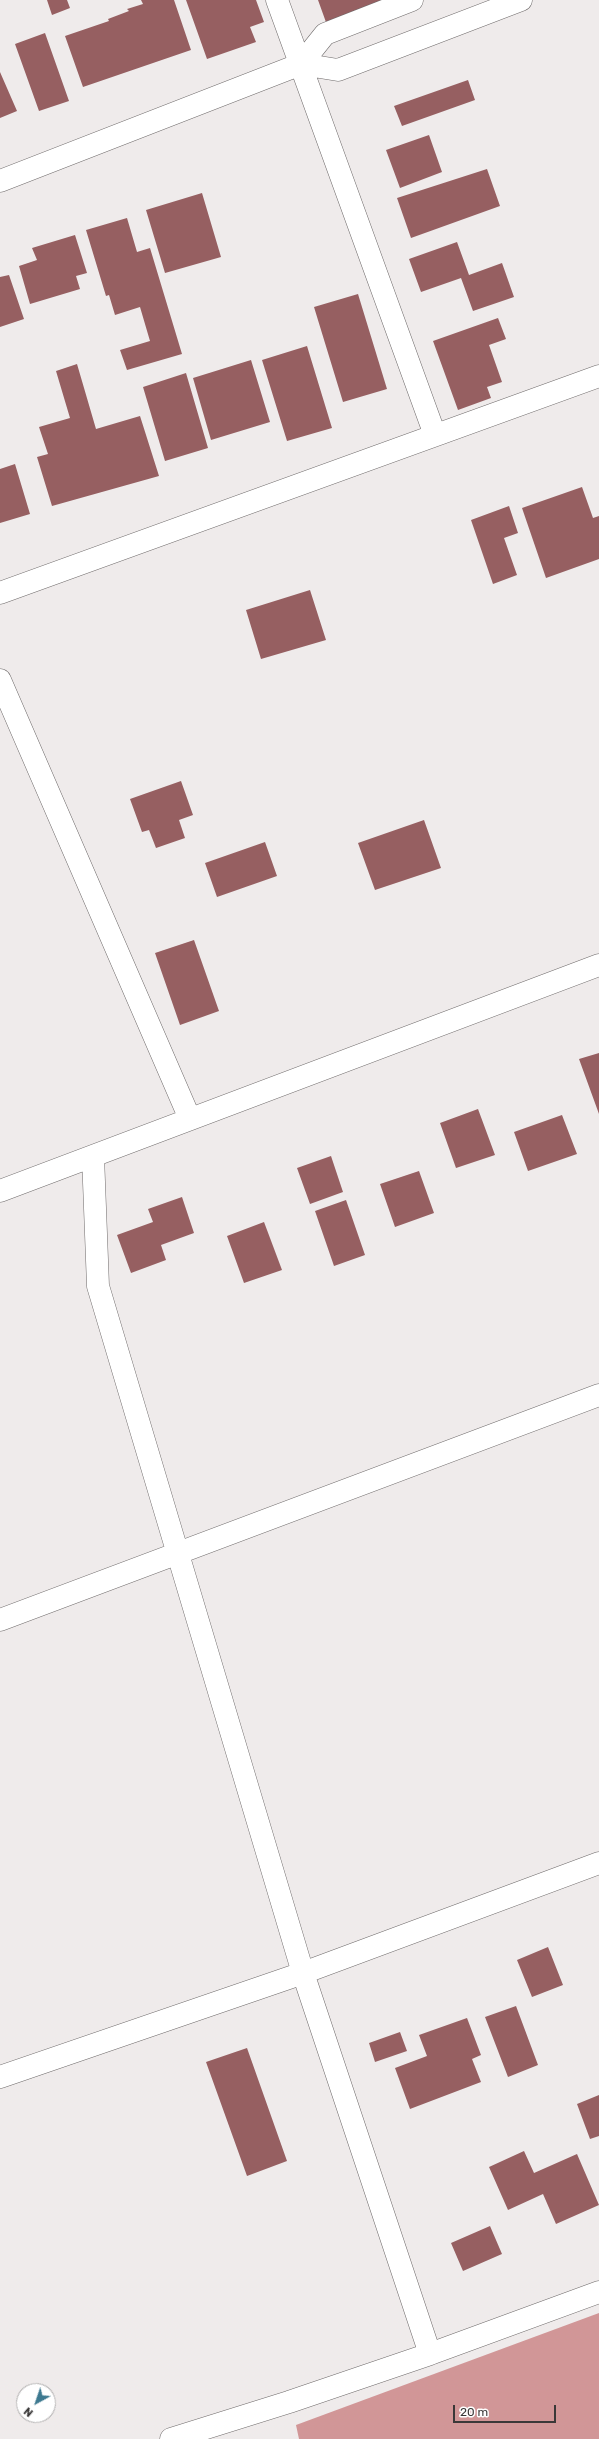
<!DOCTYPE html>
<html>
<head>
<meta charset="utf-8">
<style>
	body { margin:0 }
	#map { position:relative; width:599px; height:2439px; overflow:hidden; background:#efebeb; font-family:Rubik,sans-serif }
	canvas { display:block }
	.north { position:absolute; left:16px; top:2383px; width:40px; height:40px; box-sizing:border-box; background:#fff; border:1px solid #b0afaf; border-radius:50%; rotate:220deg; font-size:11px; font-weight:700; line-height:16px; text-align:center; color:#3a3838 }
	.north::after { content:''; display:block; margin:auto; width:14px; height:18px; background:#3d7990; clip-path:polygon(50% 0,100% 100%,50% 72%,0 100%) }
	.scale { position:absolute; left:453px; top:2405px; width:103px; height:18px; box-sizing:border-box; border:2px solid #3a3838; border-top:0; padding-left:5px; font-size:12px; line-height:14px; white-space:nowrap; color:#3a3838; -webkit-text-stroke:3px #fff; paint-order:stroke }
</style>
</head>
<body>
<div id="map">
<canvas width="599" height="2439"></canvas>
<div class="north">N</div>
<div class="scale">20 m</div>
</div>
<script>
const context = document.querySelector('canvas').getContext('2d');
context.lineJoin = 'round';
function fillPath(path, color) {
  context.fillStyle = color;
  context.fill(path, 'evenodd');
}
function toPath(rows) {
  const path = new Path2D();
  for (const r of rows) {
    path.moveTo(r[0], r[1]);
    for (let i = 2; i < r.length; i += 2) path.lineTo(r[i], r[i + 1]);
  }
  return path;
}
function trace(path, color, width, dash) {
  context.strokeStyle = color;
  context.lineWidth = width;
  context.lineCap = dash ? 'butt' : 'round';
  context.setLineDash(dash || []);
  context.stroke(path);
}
const forest = toPath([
	[599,2313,599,2439,299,2439,296,2425]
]);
const building = toPath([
	[47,0,67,0,70,8,52,15],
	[141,0,174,0,191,50,83,87,65,36,109,21,108,19,129,11,127,9,143,4],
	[186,0,256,0,264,22,250,27,256,42,207,59],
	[318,0,397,0,327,25],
	[45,33,69,101,39,111,15,44],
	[0,72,17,111,0,118],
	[468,80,475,100,402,126,394,106],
	[429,135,442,172,400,188,386,150],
	[487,169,500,206,411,238,397,198],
	[202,193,221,257,165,273,146,210],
	[127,218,137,252,150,248,182,354,127,370,120,350,150,341,140,307,115,315,109,295,106,296,86,230],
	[75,235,87,273,76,276,80,289,30,304,19,266,37,260,32,248],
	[457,242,469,275,502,263,514,297,473,311,461,278,421,292,409,259],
	[9,275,24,319,0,327,0,277],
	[358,294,387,389,343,402,314,307],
	[498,318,506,339,489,345,502,382,487,387,491,398,458,410,433,341],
	[307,346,332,428,287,441,262,360],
	[251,360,270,422,211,440,193,378],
	[77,364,96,429,140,416,159,476,52,506,37,457,48,454,39,427,70,418,56,371],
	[186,373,208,448,165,461,143,387],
	[15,464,30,514,0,523,0,469],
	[582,487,593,518,599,516,599,559,546,578,522,508],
	[509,506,518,533,504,538,517,575,493,584,471,520],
	[310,590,326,640,261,659,246,610],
	[181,781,193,815,179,820,185,838,156,848,149,830,142,832,130,799],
	[424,820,441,868,375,890,358,843],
	[265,842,277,876,217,897,205,863],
	[194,940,219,1011,180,1025,155,953],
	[599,1053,599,1114,579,1059],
	[478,1109,495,1155,456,1168,440,1123],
	[562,1115,577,1154,528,1171,514,1132],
	[331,1156,343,1192,310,1204,297,1168],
	[419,1171,434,1213,395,1227,380,1184],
	[182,1197,194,1233,161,1245,166,1260,131,1273,117,1235,153,1222,148,1209],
	[346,1200,365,1255,334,1266,315,1211],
	[264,1222,282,1270,244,1283,227,1236],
	[548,1947,563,1985,532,1997,517,1960],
	[516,2006,538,2065,508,2077,485,2017],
	[467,2018,481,2055,472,2059,481,2082,410,2109,395,2068,427,2056,419,2035],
	[400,2032,407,2051,375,2062,369,2043],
	[247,2048,287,2161,247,2176,206,2062],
	[599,2095,599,2136,590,2139,577,2104],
	[524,2151,534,2173,577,2154,599,2205,556,2224,543,2194,508,2210,489,2167],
	[490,2226,502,2254,463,2271,451,2243]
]);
const street = toPath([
	[277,0,435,435],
	[301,64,338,70,521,0],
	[0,181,301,64,325,34,412,0],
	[0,593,599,376],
	[0,680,190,1119],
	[93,1156,98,1286,303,1973,430,2354],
	[0,1191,599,965],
	[0,1620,599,1395],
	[0,2077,303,1973,599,1863],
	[171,2439,289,2402,430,2354,599,2292]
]);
fillPath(forest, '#d19697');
fillPath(building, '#965f61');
trace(street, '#6f6b6b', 23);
trace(street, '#fff', 22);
</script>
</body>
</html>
